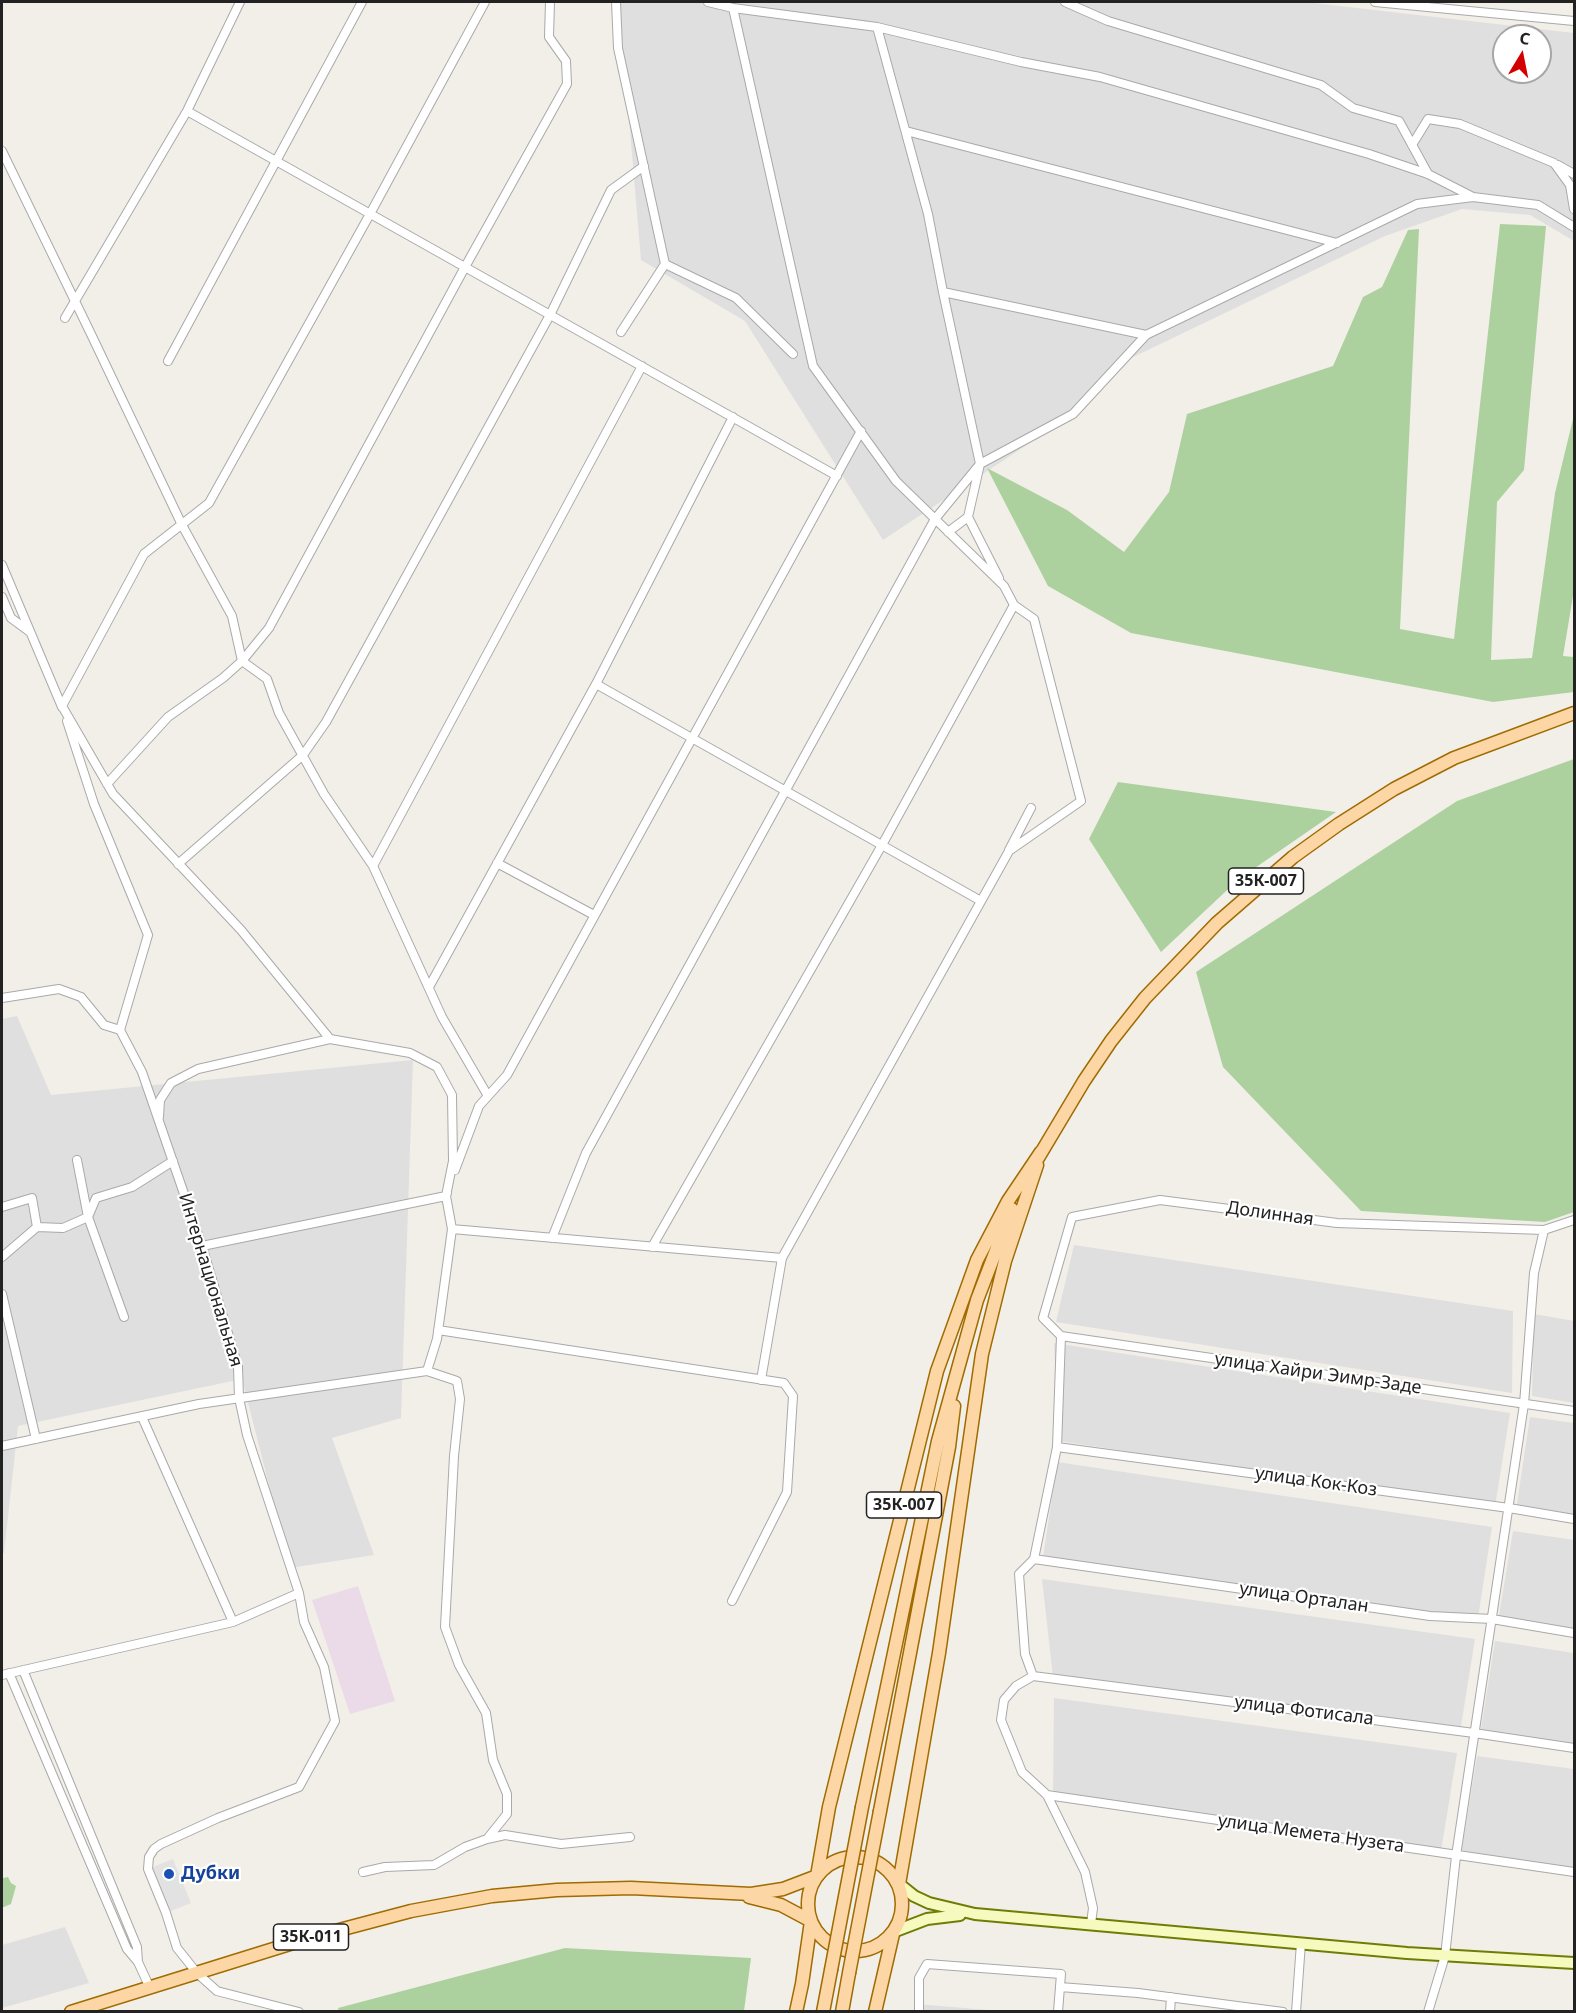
<!DOCTYPE html>
<html>
<head>
<meta charset="utf-8">
<style>
	body { margin:0 }
	#map { position:relative; width:1576px; height:2013px; overflow:hidden; background:#f2efe9; font-family:"Noto Sans",sans-serif }
	canvas { display:block }
	.frame { position:absolute; inset:0; border:3px solid #222; pointer-events:none }
	.north { position:absolute; left:1492px; top:24px; width:60px; height:60px; box-sizing:border-box; background:#fff; border:2px solid #a7a7a7; border-radius:50%; rotate:10deg; font-size:16px; font-weight:700; line-height:24px; text-align:center; color:#222 }
	.north::after { content:''; display:block; margin:auto; width:21px; height:27px; background:#d40000; clip-path:polygon(50% 0,100% 100%,50% 72%,0 100%) }
</style>
</head>
<body>
<div id="map">
<canvas width="1576" height="2013"></canvas>
<div class="frame"></div>
<div class="north">С</div>
</div>
<script>
const context = document.querySelector('canvas').getContext('2d');
context.lineJoin = 'round';
function fillPath(path, color) {
  context.fillStyle = color;
  context.fill(path, 'evenodd');
}
function toPath(rows) {
  const path = new Path2D();
  for (const r of rows) {
    if (r.length === 3) {
      path.moveTo(r[0] + r[2], r[1]);
      path.arc(r[0], r[1], r[2], 0, 2 * Math.PI);
      continue;
    }
    path.moveTo(r[0], r[1]);
    for (let i = 2; i < r.length; i += 2) path.lineTo(r[i], r[i + 1]);
  }
  return path;
}
function trace(path, color, width, dash) {
  context.strokeStyle = color;
  context.lineWidth = width;
  context.lineCap = dash ? 'butt' : 'round';
  context.setLineDash(dash || []);
  context.stroke(path);
}
function write(font, color, halo, rows, align = 'center') {
  context.font = font + ' "Noto Sans",sans-serif';
  context.lineWidth = 4.5;
  context.setLineDash([]);
  context.textBaseline = 'middle';
  context.strokeStyle = halo;
  context.fillStyle = color;
  for (const [text, x, y, turn = 0] of rows) {
    context.save();
    context.translate(x, y);
    context.rotate((+turn || 0) * Math.PI / 180);
    context.textAlign = isNaN(turn) ? turn : align;
    if (halo) context.strokeText(text, 0, 0);
    context.fillText(text, 0, 0);
    context.restore();
  }
}
const residential = toPath([
	[619,2,1305,2,1574,33,1574,241,1530,215,1462,209,1385,236,1125,361,1066,419,883,540,745,321,641,260],
	[1504,36,1540,36,1540,72,1504,72],
	[17,1016,51,1095,413,1060,401,1418,332,1438,374,1555,290,1568,242,1379,18,1426,4,1553,2,1553,2,1019],
	[1074,1245,1513,1311,1512,1393,1056,1322],
	[1534,1314,1574,1321,1574,1403,1532,1396],
	[1054,1343,1510,1413,1495,1507,1059,1441],
	[1530,1417,1574,1423,1574,1519,1516,1510],
	[1057,1462,1492,1527,1478,1618,1043,1558],
	[1513,1531,1574,1540,1574,1633,1498,1621],
	[1042,1579,1475,1639,1460,1732,1053,1677],
	[1495,1641,1574,1653,1574,1748,1480,1735],
	[1054,1698,1457,1753,1441,1851,1053,1797],
	[1477,1756,1574,1769,1574,1870,1461,1854],
	[65,1927,89,1983,2,2008,2,1945],
	[917,2004,1000,2011,917,2011]
]);
const industrial = toPath([
	[358,1586,395,1701,350,1714,312,1600]
]);
const forest = toPath([
	[1500,224,1546,226,1524,470,1497,502,1491,660,1532,658,1555,493,1574,415,1574,590,1563,656,1574,657,1574,692,1493,702,1131,633,1048,586,987,468,1067,510,1124,552,1169,492,1187,414,1333,366,1363,297,1382,287,1408,230,1419,229,1400,629,1454,639],
	[1574,759,1574,1212,1545,1222,1361,1211,1223,1067,1196,972,1457,801],
	[1118,782,1336,812,1239,879,1161,952,1089,839],
	[2,1872,3,1878,8,1877,11,1883,16,1886,11,1904,4,1907,2,1907],
	[565,1948,751,1958,744,2011,339,2012,338,2008]
]);
const parking = toPath([
	[173,1859,191,1903,166,1913,148,1869]
]);
const street = toPath([
	[616,2,618,48,665,264,621,332],
	[708,2,733,8,877,27,1021,62,1100,77,1369,154,1428,174,1473,197],
	[1065,2,1108,21,1321,85,1353,108,1399,121,1428,174],
	[1375,2,1574,21],
	[187,111,837,476],
	[906,131,1337,243],
	[1412,145,1428,119,1460,124,1554,163,1570,185,1574,209],
	[2,151,90,332,182,525,232,616,242,661,267,679,279,713,324,794,373,866,442,1017,488,1096],
	[1558,165,1574,174],
	[665,264,736,298,793,354],
	[943,292,1146,335],
	[65,318,187,111,240,2],
	[168,361,362,2],
	[968,517,999,578],
	[948,532,968,517,980,464,1073,414,1146,335,1417,204,1473,197,1538,205,1574,227],
	[2,565,62,707],
	[2,597,11,618,30,632],
	[596,684,981,901],
	[67,721,94,804,148,935,120,1030,142,1072,202,1246,238,1367,239,1398,247,1435,299,1593,304,1622,324,1667,335,1721,299,1787,218,1818,161,1844,154,1849,149,1857,148,1869,166,1913,177,1948,197,1973,217,1991,299,2012],
	[107,784,168,717,223,678,242,661,269,628,465,267,567,84,566,61,549,37,550,2],
	[1009,850,1031,808],
	[497,863,594,915],
	[178,864,303,755,326,722,550,315,611,190,644,166],
	[373,866,642,366],
	[429,987,596,684,733,417],
	[2,998,59,989,81,997,104,1025,120,1030],
	[159,1117,160,1100,171,1083,198,1069,330,1039],
	[77,1160,88,1217,124,1317],
	[455,1170,479,1106,507,1075,861,431],
	[2,1207,32,1198,37,1227],
	[452,1229,782,1258,1009,851,1081,801,1034,619,1014,605,1004,586,896,481,813,366,733,8],
	[552,1238,586,1153,935,519,980,464,943,292,928,214,877,27],
	[202,1246,446,1196,453,1161,452,1095,437,1067,410,1053,330,1039,241,930,113,794,62,706,144,554,209,503,370,214,485,2],
	[652,1247,882,845,1014,605],
	[2,1257,37,1227,63,1228,88,1217,96,1198,132,1187,173,1161],
	[2,1294,36,1439],
	[438,1330,784,1383,793,1396,787,1492,732,1601],
	[1061,1336,1574,1411],
	[427,1371,437,1339,452,1229,446,1196,447,1193],
	[761,1380,782,1258],
	[142,1417,233,1622],
	[2,1446,199,1404,427,1371,457,1381,460,1399,454,1456,445,1627,459,1665,486,1713,493,1760,507,1794,507,1814,487,1839,465,1847,434,1865,385,1867,363,1872],
	[1057,1447,1509,1508,1574,1519],
	[1034,1559,1430,1616,1492,1619,1574,1633],
	[23,1670,137,1947,138,1962],
	[9,1673,127,1949,138,1962,150,1988],
	[2,1675,233,1622,299,1593],
	[1033,1676,1474,1733,1574,1748],
	[1047,1795,1574,1872],
	[487,1839,505,1835,561,1844,630,1837],
	[1091,1924,1093,1908,1085,1872,1047,1795,1022,1772,1001,1720,1004,1700,1016,1686,1033,1676,1025,1654,1019,1574,1034,1559,1057,1447,1061,1336,1043,1318,1072,1217,1160,1200,1337,1223,1544,1230,1574,1220],
	[1060,1987,1138,1993,1283,2012],
	[919,2012,919,1978,927,1964,1061,1974,1058,2012],
	[1170,2012,1171,1997],
	[1296,2012,1301,1943],
	[1428,2012,1445,1956,1456,1856,1524,1404,1534,1273,1544,1230]
]);
const secondary = toPath([
	[899,1884,914,1896,929,1903,975,1914,1407,1953,1574,1963],
	[893,1932,927,1919,960,1915]
]);
const primary = toPath([
	[1038,1158,1084,1081,1111,1041,1145,998,1217,923,1293,857,1339,824,1394,789,1454,758,1574,713],
	[862,1807,938,1441,977,1300,1012,1209],
	[880,1811,949,1447,954,1406],
	[855,1904,47],
	[899,1884,939,1653,982,1354,1005,1261,1037,1165],
	[749,1897,781,1905,811,1921,802,1984,796,2012],
	[71,2012,309,1938,411,1911,492,1896,557,1890,631,1888,751,1894,783,1889,817,1876,829,1807,937,1371,977,1260,1008,1201,1041,1152],
	[823,2012,831,1970],
	[842,2012,849,1973],
	[875,2012,893,1934]
]);
const primaryBridge = toPath([
	[831,1970,862,1807],
	[849,1973,880,1811]
]);
const markers = [
	[169,1874,6,"#1a4fb4"]
];
const shields = [
	[1266,881,75],
	[904,1505,75],
	[311,1937,75]
];
const shieldNames = [
	["35К-007",1266,881],
	["35К-007",904,1505],
	["35К-011",311,1937]
];
const streetNames = [
	["Долинная",1270,1214,8],
	["Интернациональная",210,1280,73],
	["улица Хайри Эимр-Заде",1318,1374,8],
	["улица Кок-Коз",1316,1482,8],
	["улица Орталан",1304,1598,8],
	["улица Фотисала",1304,1711,7],
	["улица Мемета Нузета",1311,1834,8]
];
const transitNames = [
	["Дубки",181,1874]
];
fillPath(residential, '#e0dfdf');
fillPath(industrial, '#ebdbe8');
fillPath(forest, '#add19e');
fillPath(parking, '#e2e2e2');
trace(street, '#a9a9a9', 10);
trace(secondary, '#707d05', 14);
trace(primary, '#a06b00', 15);
trace(street, '#fff', 8);
trace(secondary, '#f7fabf', 10);
trace(primary, '#fcd6a4', 12);
trace(primaryBridge, '#a06b00', 15, []);
trace(primaryBridge, '#fcd6a4', 12);
for (const [x, y, r, color] of markers) {
  const dot = new Path2D();
  dot.arc(x, y, r, 0, 2 * Math.PI);
  context.fillStyle = color;
  context.fill(dot);
  trace(dot, '#fff', 2);
}
for (const [x, y, w] of shields) {
  const box = new Path2D();
  box.roundRect(x - w / 2, y - 13, w, 26, 4.5);
  context.fillStyle = '#fff';
  context.fill(box);
  trace(box, '#222', 1.5);
}
write('bold 16px', '#222', null, shieldNames);
write('18px', '#222', '#fff', streetNames);
write('bold 18px', '#164399', '#fff', transitNames, 'left');
</script>
</body>
</html>
